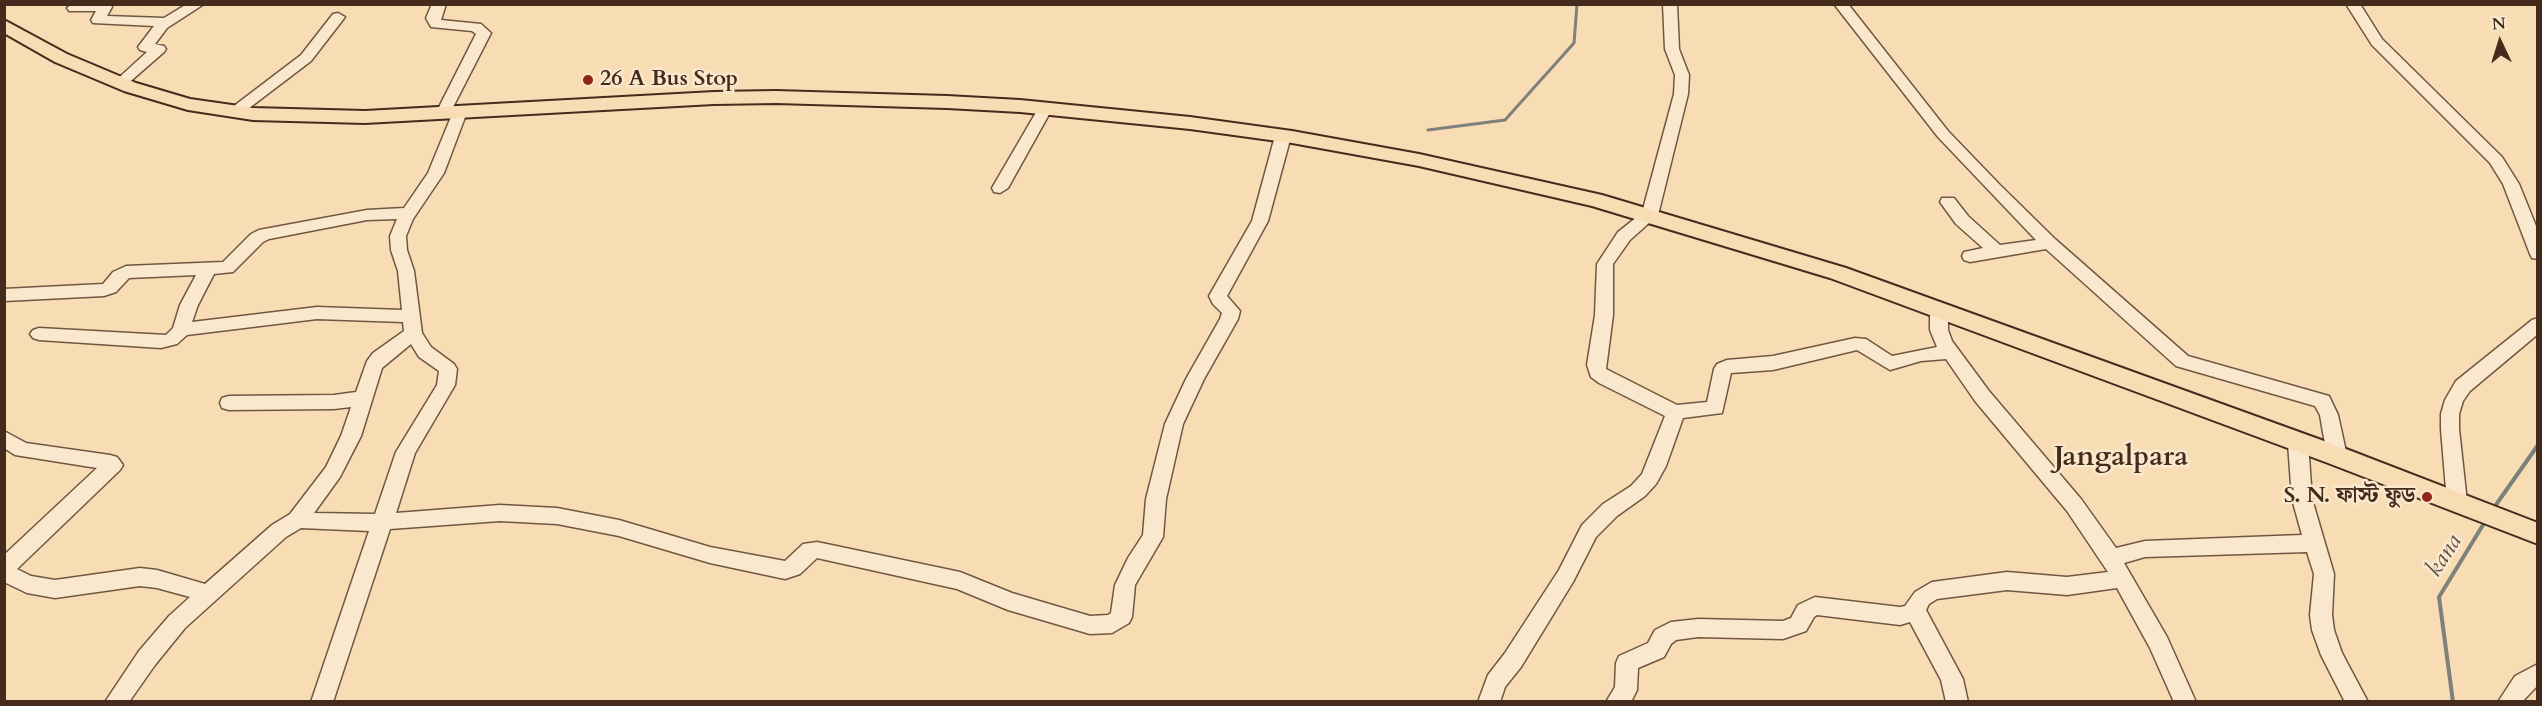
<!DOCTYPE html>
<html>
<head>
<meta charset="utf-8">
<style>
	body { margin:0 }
	#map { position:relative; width:2542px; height:706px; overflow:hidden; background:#f8dcb4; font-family:Cardo,serif }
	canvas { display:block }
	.frame { position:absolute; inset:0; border:6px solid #442b1c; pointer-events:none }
	.north { position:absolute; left:2470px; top:12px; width:60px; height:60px; -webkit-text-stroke:4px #fae8ce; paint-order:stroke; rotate:356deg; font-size:16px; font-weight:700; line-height:24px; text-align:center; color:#442b1c }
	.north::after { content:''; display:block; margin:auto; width:21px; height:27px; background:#442b1c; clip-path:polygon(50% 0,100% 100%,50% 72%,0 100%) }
</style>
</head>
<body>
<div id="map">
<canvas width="2542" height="706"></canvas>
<div class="frame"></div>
<div class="north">N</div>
</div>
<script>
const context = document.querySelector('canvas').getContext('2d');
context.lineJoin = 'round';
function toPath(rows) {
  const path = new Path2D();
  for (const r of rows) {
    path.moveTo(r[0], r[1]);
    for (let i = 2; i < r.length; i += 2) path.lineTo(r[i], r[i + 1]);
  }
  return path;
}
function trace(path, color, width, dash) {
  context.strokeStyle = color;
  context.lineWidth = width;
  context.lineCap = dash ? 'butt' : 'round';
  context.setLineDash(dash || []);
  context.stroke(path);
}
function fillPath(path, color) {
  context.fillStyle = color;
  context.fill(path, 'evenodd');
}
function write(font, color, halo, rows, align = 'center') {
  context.font = font + ' Cardo,"Noto Serif Bengali",serif';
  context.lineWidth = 5;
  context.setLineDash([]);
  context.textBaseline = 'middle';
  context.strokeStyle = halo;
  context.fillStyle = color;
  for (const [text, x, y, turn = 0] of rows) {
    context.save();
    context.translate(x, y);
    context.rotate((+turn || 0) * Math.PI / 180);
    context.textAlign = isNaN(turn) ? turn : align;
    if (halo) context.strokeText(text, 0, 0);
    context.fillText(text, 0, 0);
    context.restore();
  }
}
const streamFar1 = toPath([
	[1428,130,1505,120,1574,43,1577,4]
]);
const stream = toPath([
	[2493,509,2538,445],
	[2453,702,2439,597,2486,520]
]);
const minor = toPath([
	[72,4,110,4,112,7,107,16,164,18,187,4,204,4,167,28,155,44,164,46,166,49,164,52,125,86,120,87,113,83,147,52,140,50,138,47,154,26,93,23,91,20,96,11,69,11,67,8,72,4],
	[432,4,446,4,441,20,481,24,491,33,450,113,443,117,436,113,476,34,472,31,431,27,426,18,432,4],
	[1663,4,1677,4,1679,49,1689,75,1688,94,1658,215,1630,240,1613,264,1613,315,1606,369,1677,405,1707,402,1714,369,1717,364,1727,360,1773,356,1855,338,1866,339,1892,356,1937,347,1930,330,1930,309,1933,305,1945,305,1948,309,1948,330,1952,341,1989,391,2081,499,2116,548,2145,541,2302,535,2292,499,2288,443,2291,438,2298,436,2305,438,2308,443,2312,499,2334,574,2332,615,2334,630,2342,653,2368,702,2345,702,2321,655,2312,630,2310,615,2314,574,2307,552,2145,557,2124,563,2167,637,2196,702,2174,702,2150,648,2117,588,2067,595,2007,590,1937,599,1929,604,1926,610,1963,679,1968,702,1946,702,1941,680,1910,622,1900,625,1817,615,1814,617,1806,631,1783,639,1698,637,1676,640,1671,644,1664,657,1638,668,1637,690,1631,702,1606,702,1615,687,1616,663,1619,656,1648,643,1655,630,1671,622,1698,619,1783,621,1791,618,1798,605,1815,597,1900,607,1905,606,1915,592,1932,582,2007,572,2067,577,2108,572,2067,511,1975,401,1946,359,1921,361,1890,370,1857,350,1773,370,1731,373,1722,413,1683,418,1666,466,1656,484,1645,496,1617,516,1596,537,1573,582,1521,667,1505,687,1500,702,1478,702,1488,675,1505,653,1559,570,1582,525,1603,504,1631,486,1642,474,1665,416,1599,383,1591,377,1587,365,1595,315,1597,264,1618,232,1642,213,1674,94,1675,75,1665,49,1663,4],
	[1834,4,1848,4,1948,131,1999,184,2055,239,2188,356,2329,396,2338,415,2347,456,2344,461,2337,463,2330,461,2327,456,2320,415,2315,406,2176,366,2046,249,1970,262,1964,260,1962,256,1964,252,1983,248,1956,224,1940,202,1942,198,1954,198,1968,216,2000,245,2036,240,1938,137,1834,4],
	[2346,4,2360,4,2382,39,2502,157,2519,184,2538,231,2538,259,2532,258,2530,254,2503,184,2490,163,2372,45,2346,4],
	[338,13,345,17,311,61,240,115,230,115,228,112,230,109,301,55,333,14,338,13],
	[1045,105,1052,109,1008,188,1000,193,994,192,992,188,1038,109,1045,105],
	[460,108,467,112,444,173,413,219,406,236,407,250,414,271,422,333,431,347,454,364,457,369,455,385,415,453,396,513,500,505,557,508,619,520,710,547,785,561,803,544,817,542,960,572,1012,593,1090,616,1108,615,1111,613,1115,585,1128,558,1143,535,1146,499,1165,424,1186,379,1220,319,1222,313,1213,304,1209,296,1252,221,1275,136,1278,133,1288,133,1291,136,1268,221,1227,296,1240,311,1238,319,1204,379,1183,424,1166,499,1163,537,1135,585,1132,617,1129,623,1112,633,1090,634,1008,610,957,589,817,558,800,574,785,579,710,563,619,536,557,524,500,521,390,529,333,702,311,702,369,531,301,528,286,537,185,628,155,665,129,702,105,702,139,651,169,616,190,597,157,588,140,586,55,598,27,593,4,582,4,555,97,468,15,455,4,448,4,431,26,443,110,455,117,457,123,465,120,470,17,569,31,576,55,580,140,568,157,570,205,584,272,525,290,514,326,467,341,436,351,407,334,409,229,410,222,408,220,403,222,398,229,396,334,395,356,392,367,361,373,353,404,331,403,322,317,319,187,335,177,344,161,348,39,340,33,338,30,334,33,330,39,328,166,335,173,328,180,305,196,275,129,278,116,292,104,296,4,301,4,289,103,284,113,272,126,266,223,262,251,234,259,230,367,210,404,208,428,173,453,112,460,108],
	[397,219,390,236,391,250,398,271,402,310,317,307,192,322,198,305,214,274,233,272,263,242,269,239,367,220,397,219],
	[411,344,419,357,439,371,437,385,396,452,375,514,314,513,340,477,361,436,382,368,411,344],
	[2538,318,2538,334,2470,391,2463,401,2459,414,2459,429,2467,502,2464,508,2457,510,2450,508,2447,502,2441,429,2441,414,2445,400,2456,381,2532,320,2538,318],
	[2538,664,2538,685,2522,702,2498,702,2515,676,2538,664]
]);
const major = toPath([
	[4,20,67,54,136,83,190,99,253,108,365,111,714,92,776,91,947,96,1020,100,1190,117,1292,131,1419,154,1602,195,1846,268,2346,449,2538,523,2538,544,2328,463,1830,278,1592,206,1419,166,1292,143,1190,129,1020,112,947,108,776,103,714,104,365,123,253,120,188,110,124,91,55,62,4,33,4,20]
]);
const markers = [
	[588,80,6,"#8f2418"],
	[2427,497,6,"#8f2418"]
];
const poiNames = [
	["26 A Bus Stop",600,80],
	["S. N. ফাস্ট ফুড",2415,497,"right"]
];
const waterNames = [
	["kana",2445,556,-57]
];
const districtNames = [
	["Jangalpara",2121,459]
];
trace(streamFar1, '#7e807a', 3);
trace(stream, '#7e807a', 4);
trace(minor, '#715742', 3);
trace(major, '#442b1c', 4);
fillPath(minor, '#fae8ce');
fillPath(major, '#f8dcb4');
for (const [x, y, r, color] of markers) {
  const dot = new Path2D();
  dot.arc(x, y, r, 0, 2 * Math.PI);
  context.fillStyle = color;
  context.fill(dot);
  trace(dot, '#fae8ce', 2);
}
write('bold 22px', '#442b1c', '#fae8ce', poiNames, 'left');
write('italic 24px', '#5c4e43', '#fae8ce', waterNames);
write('bold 28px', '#442b1c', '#fae8ce', districtNames);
</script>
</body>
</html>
